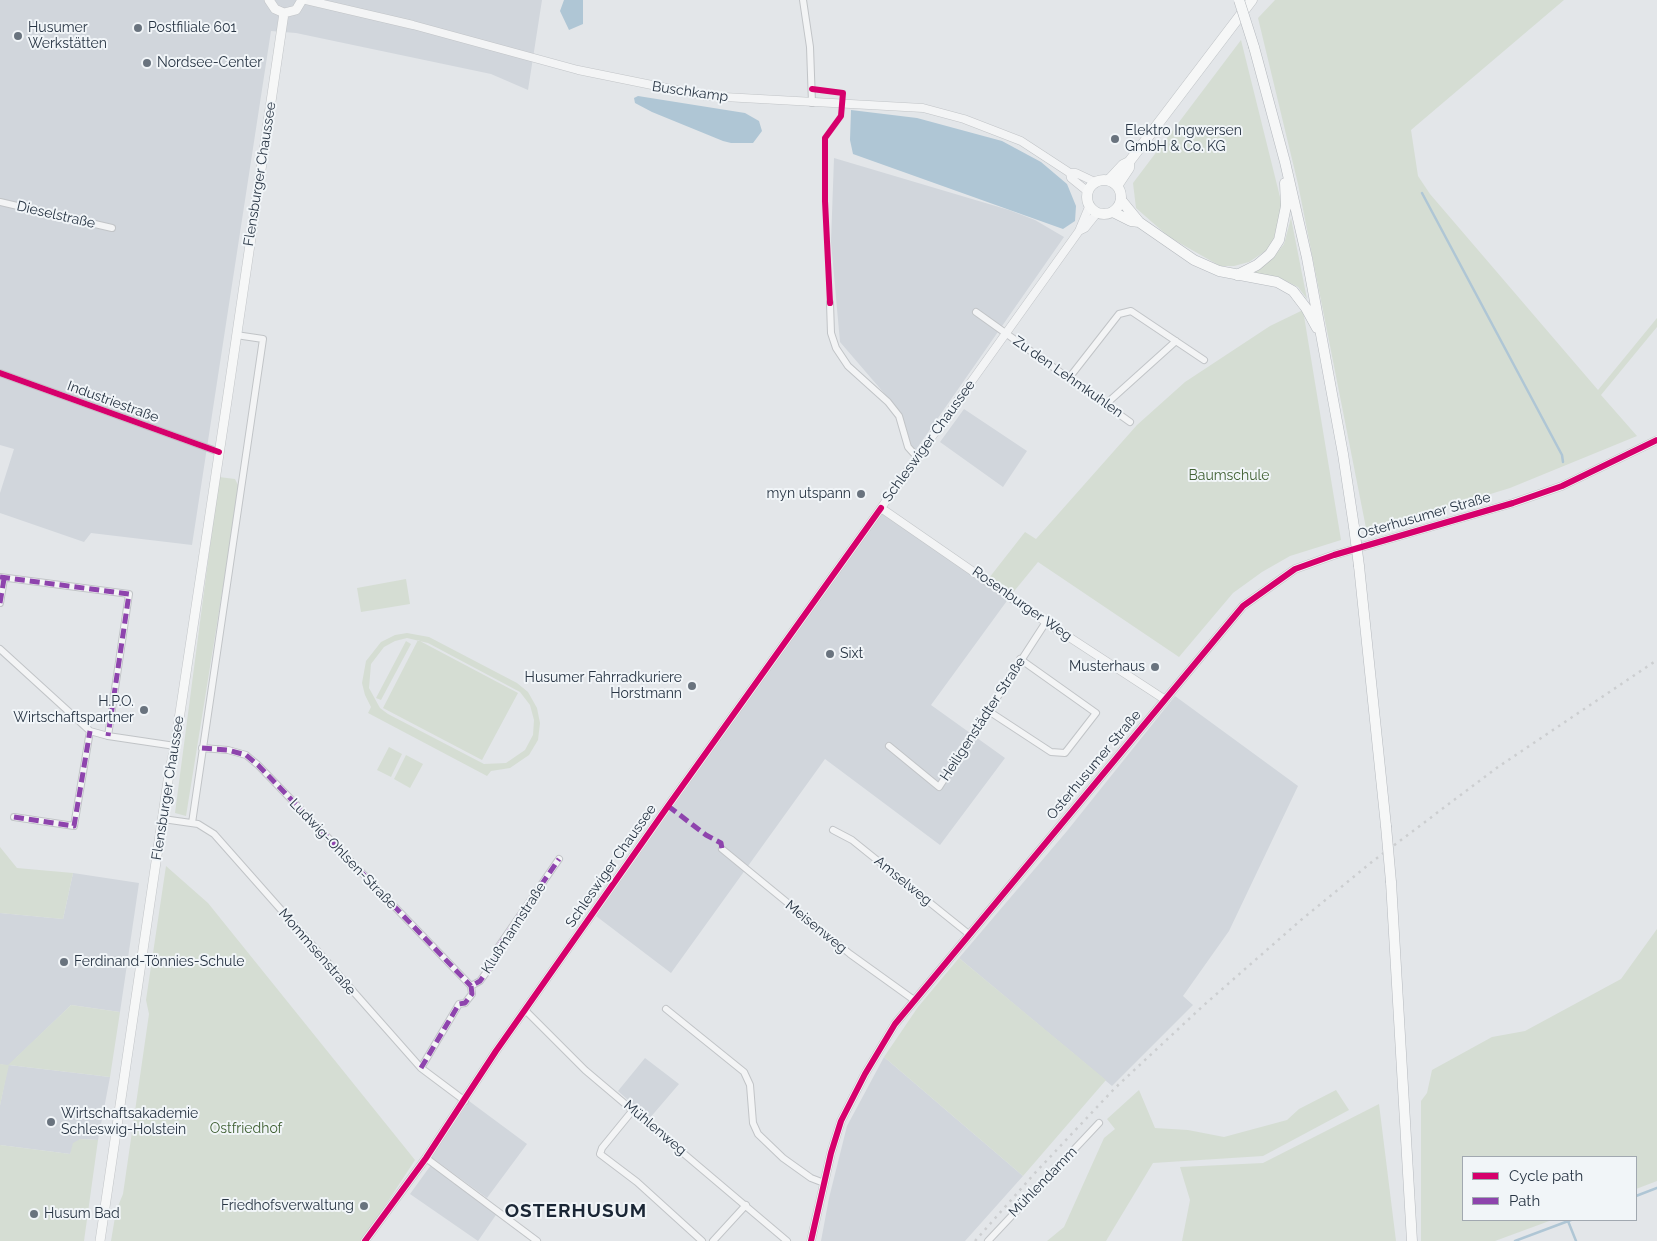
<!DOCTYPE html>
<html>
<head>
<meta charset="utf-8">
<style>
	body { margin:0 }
	#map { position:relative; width:1657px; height:1241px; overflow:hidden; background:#e3e6e9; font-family:Raleway,sans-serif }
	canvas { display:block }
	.legend { position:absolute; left:1462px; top:1156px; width:175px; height:65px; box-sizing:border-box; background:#f1f5f8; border:1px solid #a1a8b0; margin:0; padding:6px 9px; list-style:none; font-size:15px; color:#283544 }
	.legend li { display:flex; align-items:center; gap:10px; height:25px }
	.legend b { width:25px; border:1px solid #a1a8b0 }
</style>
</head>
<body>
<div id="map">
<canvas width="1657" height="1241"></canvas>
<ul class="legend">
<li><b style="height:6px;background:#d6006c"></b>Cycle path</li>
<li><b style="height:6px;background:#8e44ad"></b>Path</li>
</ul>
</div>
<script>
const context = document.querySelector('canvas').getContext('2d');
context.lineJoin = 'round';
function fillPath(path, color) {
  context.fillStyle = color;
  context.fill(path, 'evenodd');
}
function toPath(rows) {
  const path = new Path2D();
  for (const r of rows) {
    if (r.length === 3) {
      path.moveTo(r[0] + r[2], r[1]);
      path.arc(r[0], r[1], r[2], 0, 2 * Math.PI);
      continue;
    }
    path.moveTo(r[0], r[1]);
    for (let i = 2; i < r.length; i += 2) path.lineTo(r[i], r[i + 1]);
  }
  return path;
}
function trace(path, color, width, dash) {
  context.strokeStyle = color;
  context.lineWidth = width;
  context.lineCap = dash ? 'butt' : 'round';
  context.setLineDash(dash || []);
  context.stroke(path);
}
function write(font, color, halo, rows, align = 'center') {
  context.font = font + ' Raleway,sans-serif';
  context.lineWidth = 4;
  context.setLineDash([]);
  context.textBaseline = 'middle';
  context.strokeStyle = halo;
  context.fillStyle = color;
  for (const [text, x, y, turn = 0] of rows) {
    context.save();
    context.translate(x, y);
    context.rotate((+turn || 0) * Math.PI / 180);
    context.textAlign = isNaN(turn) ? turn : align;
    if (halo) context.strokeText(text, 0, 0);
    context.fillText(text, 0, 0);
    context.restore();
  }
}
const built = toPath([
	[0,0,542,0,528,90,491,74,296,33,271,31,192,545,91,533,84,542,0,513,0,493,14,449,0,445],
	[834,158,1009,210,1035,220,1064,237,915,451,911,445,902,414,840,342,831,242],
	[964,409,1027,451,1003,487,940,442],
	[882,510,1009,598,931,705,1005,758,940,845,825,759,671,973,596,916],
	[1175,696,1298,786,1229,931,1183,996,1193,1005,1112,1086,959,958,1067,831],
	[73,873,139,883,120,1012,71,1005,9,1065,110,1077,98,1140,80,1139,70,1154,0,1145,0,1105,8,1066,0,1064,0,913,63,919],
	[884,1057,1023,1176,965,1241,821,1241,829,1198,847,1126],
	[645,1058,679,1084,649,1119,618,1091],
	[469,1101,527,1144,487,1198,431,1157],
	[431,1165,498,1212,478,1241,410,1194]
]);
const green = toPath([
	[1275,0,1564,0,1411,130,1418,176,1430,194,1598,390,1657,318,1657,327,1601,395,1637,436,1510,488,1435,511,1366,528,1298,184,1258,18],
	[1241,40,1282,205,1274,238,1267,250,1249,262,1234,266,1220,266,1169,237,1136,208,1133,183],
	[1291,218,1307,299,1298,287,1278,277,1249,273,1273,258,1284,244],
	[1303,310,1341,540,1290,556,1262,572,1233,593,1179,657,1038,562,1011,595,989,578,1025,532,1036,539,1137,425,1185,382,1270,326],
	[219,477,235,479,239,487,186,816,175,813],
	[406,579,410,604,361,612,357,588],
	[407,633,429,637,517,683,528,692,537,708,540,723,538,740,529,755,510,768,491,771,487,776,368,713,371,707,365,695,362,683,366,661,381,642,395,635],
	[407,638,428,643,520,692,530,705,534,720,533,735,525,750,506,763,484,764,388,714,380,708,369,688,371,664,384,647,395,641],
	[418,640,518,693,482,760,383,708],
	[406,641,411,644,381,700,376,698],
	[389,747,402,754,391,777,377,770],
	[406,755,423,764,410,788,394,779],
	[0,847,17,868,73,873,63,919,0,913],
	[166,866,208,903,415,1160,362,1241,111,1241,116,1211,123,1194,149,1014,146,1000],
	[1657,929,1657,1181,1636,1189,1636,1157,1463,1157,1463,1220,1552,1220,1495,1241,1421,1241,1421,1101,1427,1093,1432,1070,1492,1037,1525,1031,1621,979],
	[959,958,1106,1080,1023,1176,884,1057,918,1007],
	[71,1005,120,1012,110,1077,9,1065,0,1105,0,1064,8,1065],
	[1139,1090,1155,1128,1188,1130,1224,1137,1287,1120,1299,1109,1336,1090,1349,1110,1263,1156,1153,1163,1106,1241,1047,1241,1064,1227,1104,1138,1115,1129,1107,1119],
	[1379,1104,1396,1241,1182,1241,1190,1200,1180,1167,1263,1163],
	[80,1139,98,1140,84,1241,0,1241,0,1145,70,1154,73,1143]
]);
const water = toPath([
	[564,0,583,0,583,24,569,30,560,11],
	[638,96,745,113,759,121,762,131,753,143,731,143,723,141,652,112,635,103,634,98],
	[851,110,917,118,1002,141,1041,162,1067,184,1076,206,1075,221,1063,229,853,154,850,140]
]);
const stream = toPath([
	[1422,193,1562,455,1563,462],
	[1636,1196,1657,1188],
	[1568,1221,1576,1241],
	[1515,1241,1571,1220]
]);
const minor = toPath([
	[803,0,810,47,812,103],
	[0,202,112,228],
	[830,303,831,333,836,348,848,366,888,402,899,416,908,447,917,457],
	[976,312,1130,422],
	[0,373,219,452],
	[1069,378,1119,314,1131,311,1204,360],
	[1106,404,1176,341],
	[0,577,129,594,108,736],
	[0,603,4,579],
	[0,649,90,731,108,736,175,746],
	[987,710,1051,752,1065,753,1096,713,1020,659],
	[889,746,939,787,1046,622],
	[202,748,228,750,246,755,258,765,471,986],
	[14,817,74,826,90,731],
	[163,819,198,824,214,834,421,1068,465,1101],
	[192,823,263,339,236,335],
	[833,830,852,840,970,935],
	[722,849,850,954,914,1000],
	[666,1009,744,1072,750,1085,753,1123,758,1134,783,1158,811,1178,824,1183],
	[526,1011,585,1070,787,1241],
	[421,1068,459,1004,465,1003,472,994,471,986,480,981,496,959,497,949,559,859],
	[633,1110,602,1148,600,1154,637,1182,702,1241],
	[426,1158,537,1241],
	[713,1241,746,1205],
	[988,1241,1099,1123]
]);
const tertiary = toPath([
	[306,0,413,25,578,70,706,96,923,108,964,119,1021,141,1070,173,1071,178,1087,191],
	[1070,173,1076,173,1095,182],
	[1079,231,1085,228,1097,213],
	[881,508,1046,622,1164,699],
	[365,1241,426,1158,496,1051,668,806,1079,231,1089,207],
	[811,1241,831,1153,841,1121,865,1074,895,1024,1243,606,1295,569,1334,555,1513,503,1562,486,1657,440]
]);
const secondary = toPath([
	[269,0,275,9,284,13,296,10,302,0],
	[100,1241,169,774,175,746,227,401,284,13]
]);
const primary = toPath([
	[1104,197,17],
	[1109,180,1123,165,1129,162,1252,0],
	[1117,186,1129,168,1129,162]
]);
const trunk = toPath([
	[1254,47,1285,162,1307,258,1343,454,1354,527],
	[1121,200,1139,222,1194,260,1219,271,1277,282,1293,291,1306,308,1317,328],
	[1113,212,1131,221,1139,222],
	[1237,275,1257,265,1270,254,1279,240,1286,206,1285,183],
	[1359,566,1386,826],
	[1391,882,1412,1241]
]);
const rail = toPath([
	[975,1241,1034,1174,1115,1088,1204,1005,1301,920,1373,861,1498,767,1657,660]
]);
const trunkBridge = toPath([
	[1239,0,1254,47],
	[1354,527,1359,566],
	[1386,826,1391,882]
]);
const quiet = toPath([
	[0,577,129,594,108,736],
	[0,603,4,579],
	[202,748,228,750,246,755,258,765,471,986],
	[668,806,706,835,721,843,722,849],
	[14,817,74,826,90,731],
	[421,1068,459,1004,465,1003,472,994,471,986,480,981,496,959,497,949,559,859]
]);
const cycleway = toPath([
	[812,89,843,93,841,116,825,138,825,201,830,303],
	[0,373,219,452],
	[365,1241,426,1158,496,1051,668,806,881,508],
	[811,1241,831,1153,841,1121,865,1074,895,1024,1243,606,1295,569,1334,555,1513,503,1562,486,1657,440]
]);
const markers = [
	[138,28,5,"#69737e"],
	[18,36,5,"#69737e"],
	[147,63,5,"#69737e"],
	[1115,139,5,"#69737e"],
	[861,494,5,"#69737e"],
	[830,654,5,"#69737e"],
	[1155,667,5,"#69737e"],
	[692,686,5,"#69737e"],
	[144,710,5,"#69737e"],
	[64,962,5,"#69737e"],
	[51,1122,5,"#69737e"],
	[364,1206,5,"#69737e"],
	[34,1214,5,"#69737e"]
];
const poiNames = [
	["Husumer",28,28],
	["Werkstätten",28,44],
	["Postfiliale 601",148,28],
	["Nordsee-Center",157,63],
	["Elektro Ingwersen",1125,131],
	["GmbH & Co. KG",1125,147],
	["myn utspann",851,494,"right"],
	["Sixt",840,654],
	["Musterhaus",1145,667,"right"],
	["Husumer Fahrradkuriere",682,678,"right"],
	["Horstmann",682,694,"right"],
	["H.P.O.",134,702,"right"],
	["Wirtschaftspartner",134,718,"right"],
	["Ferdinand-Tönnies-Schule",74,962],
	["Wirtschaftsakademie",61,1114],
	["Schleswig-Holstein",61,1130],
	["Friedhofsverwaltung",354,1206,"right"],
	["Husum Bad",44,1214]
];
const streetNames = [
	["Buschkamp",690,92,8],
	["Flensburger Chaussee",260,174,-81],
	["Dieselstraße",56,215,13],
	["Zu den Lehmkuhlen",1068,377,35],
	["Industriestraße",113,402,20],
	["Schleswiger Chaussee",929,441,-54],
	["Osterhusumer Straße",1424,516,-16],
	["Rosenburger Weg",1022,604,35],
	["Heiligenstädter Straße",983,719,-57],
	["Osterhusumer Straße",1094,765,-50],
	["Flensburger Chaussee",168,788,-81],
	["Ludwig-Ohlsen-Straße",343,854,46],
	["Schleswiger Chaussee",611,866,-55],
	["Amselweg",903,881,39],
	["Meisenweg",816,927,39],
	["Klußmannstraße",514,928,-57],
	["Mommsenstraße",317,952,49],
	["Mühlenweg",655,1128,40],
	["Mühlendamm",1043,1182,-46]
];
const parkNames = [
	["Baumschule",1229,476],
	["Ostfriedhof",246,1129]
];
const districtNames = [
	["OSTERHUSUM",576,1211]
];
fillPath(built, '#d1d6dc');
fillPath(green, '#d5ddd3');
fillPath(water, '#afc6d5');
trace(stream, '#afc6d5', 2.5);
trace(minor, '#c1c4c7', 8);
trace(tertiary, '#c1c4c7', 9);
trace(secondary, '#c1c4c7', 10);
trace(primary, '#bfc3c6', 11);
trace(trunk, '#b5b9be', 11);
trace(minor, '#f3f4f5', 6);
trace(tertiary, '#f3f4f5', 8);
trace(secondary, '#f6f7f7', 9);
trace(primary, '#f6f7f7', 10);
trace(trunk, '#f6f7f7', 10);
trace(rail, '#ccced0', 2.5, [2.5, 5]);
trace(trunkBridge, '#b5b9be', 11, []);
trace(trunkBridge, '#f6f7f7', 10);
trace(quiet, '#8e44ad', 5, [10, 5]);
trace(cycleway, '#d6006c', 6);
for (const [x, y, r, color] of markers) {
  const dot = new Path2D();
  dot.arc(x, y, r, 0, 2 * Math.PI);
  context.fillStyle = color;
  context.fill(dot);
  trace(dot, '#f1f5f8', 2);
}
write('14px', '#283544', '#f1f5f8', poiNames, 'left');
write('14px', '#283544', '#f1f5f8', streetNames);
write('14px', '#416134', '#f1f5f8', parkNames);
context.letterSpacing = '1px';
write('bold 19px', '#1a2635', '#f1f5f8', districtNames);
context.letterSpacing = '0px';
</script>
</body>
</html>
